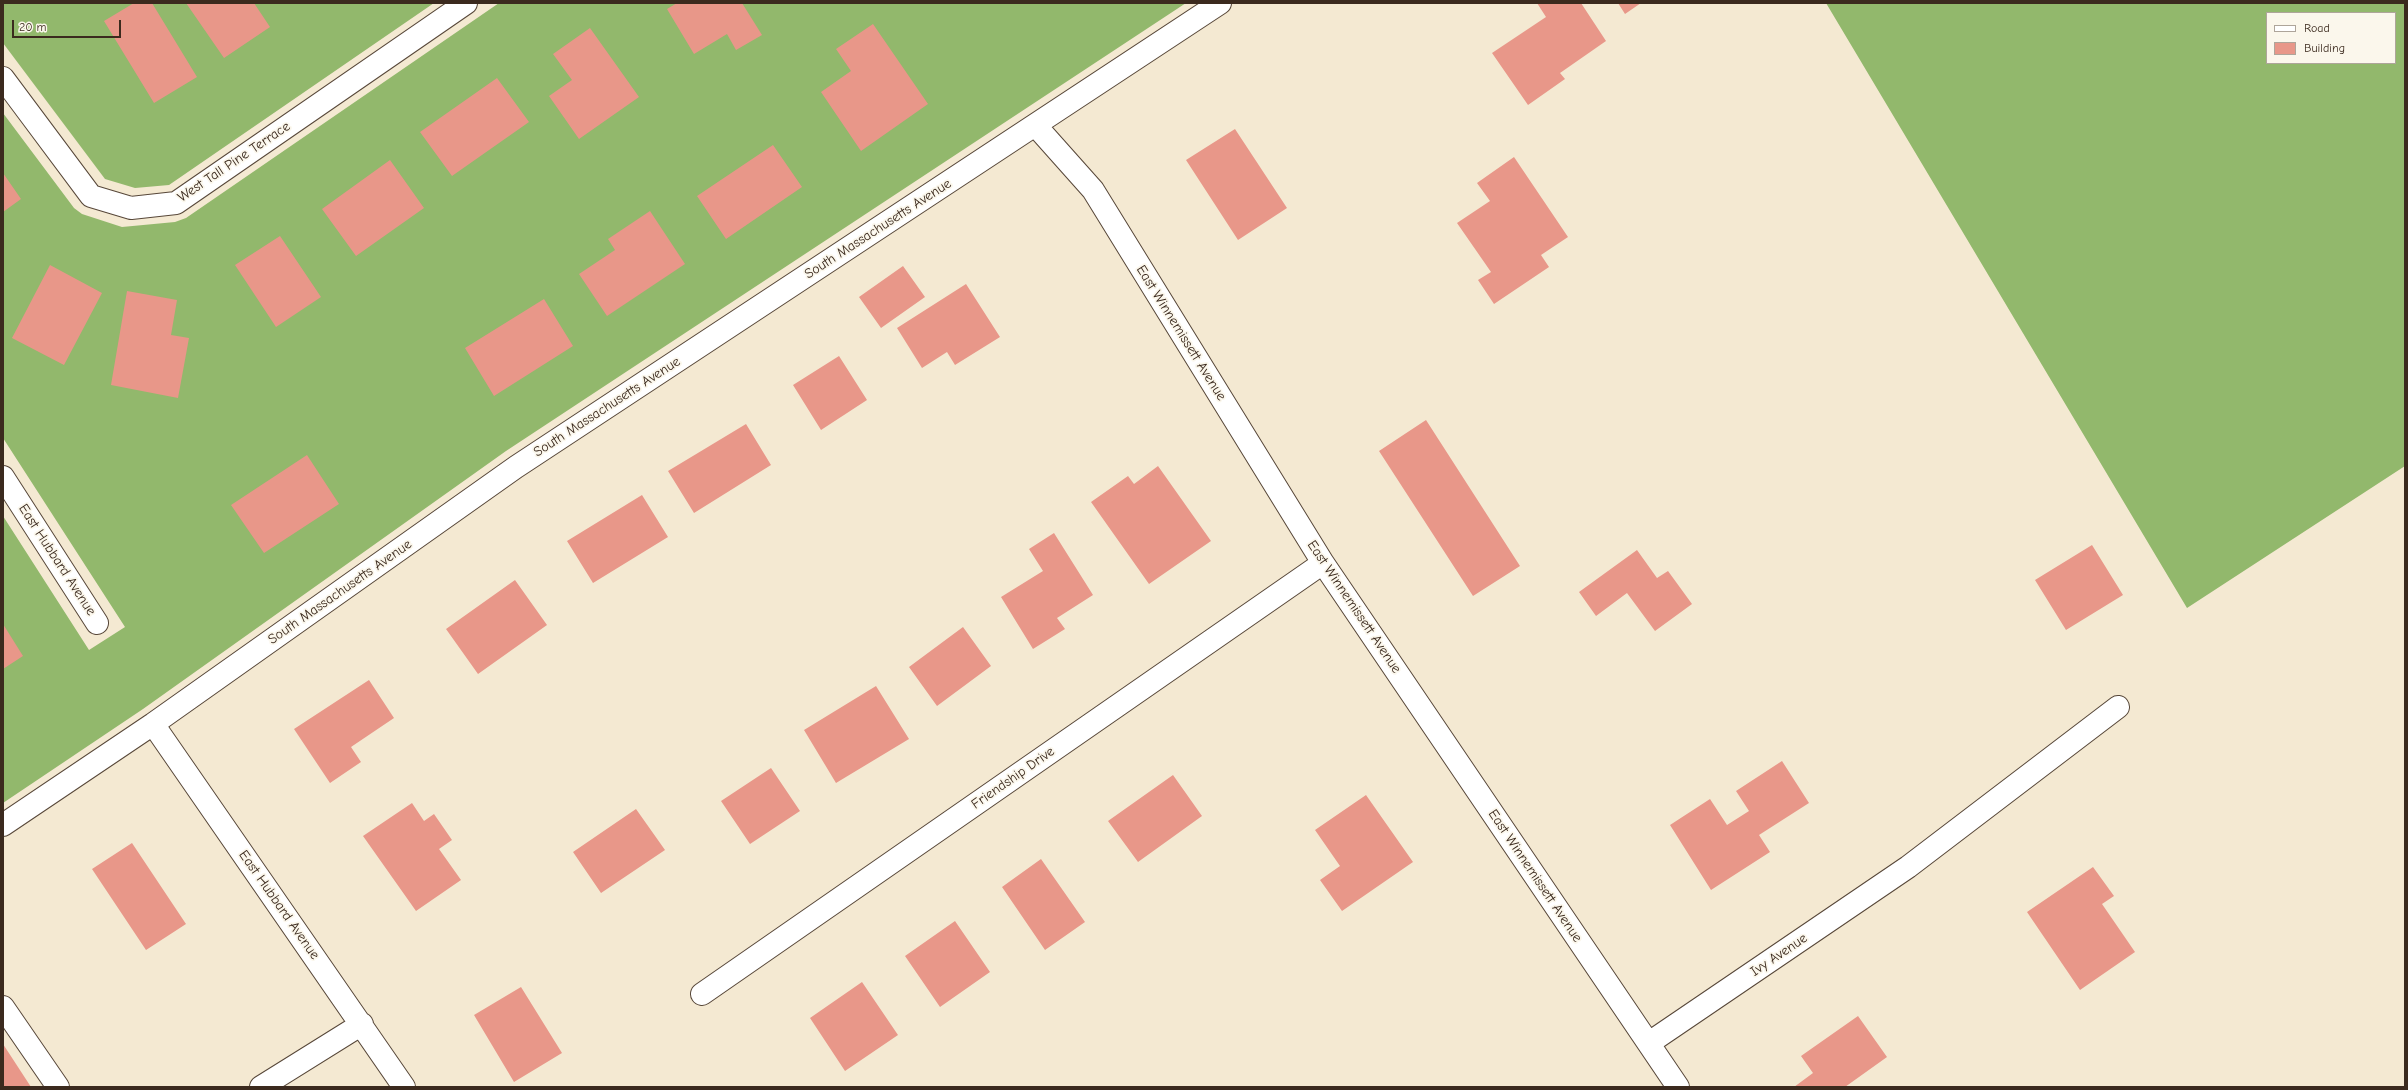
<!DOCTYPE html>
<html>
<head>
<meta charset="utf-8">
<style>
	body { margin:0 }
	#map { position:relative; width:2408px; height:1090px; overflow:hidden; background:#f4e9d2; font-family:"Comic Neue",sans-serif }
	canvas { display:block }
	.frame { position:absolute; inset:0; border:4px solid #3b2a1e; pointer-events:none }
	.legend { position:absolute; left:2266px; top:12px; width:130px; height:52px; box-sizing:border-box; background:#fbf7ec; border:1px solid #aea59a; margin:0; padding:5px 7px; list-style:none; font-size:12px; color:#3b2a1e }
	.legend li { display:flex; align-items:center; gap:8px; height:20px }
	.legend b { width:20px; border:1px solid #aea59a }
	.scale { position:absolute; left:12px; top:20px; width:109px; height:18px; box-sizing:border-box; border:2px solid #3b2a1e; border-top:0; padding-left:5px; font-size:12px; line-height:14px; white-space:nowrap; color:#3b2a1e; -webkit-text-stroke:3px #fbf7ec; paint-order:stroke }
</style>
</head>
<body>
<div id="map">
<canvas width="2408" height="1090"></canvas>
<div class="frame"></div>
<ul class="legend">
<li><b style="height:5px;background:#fff"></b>Road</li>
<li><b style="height:11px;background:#e89789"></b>Building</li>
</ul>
<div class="scale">20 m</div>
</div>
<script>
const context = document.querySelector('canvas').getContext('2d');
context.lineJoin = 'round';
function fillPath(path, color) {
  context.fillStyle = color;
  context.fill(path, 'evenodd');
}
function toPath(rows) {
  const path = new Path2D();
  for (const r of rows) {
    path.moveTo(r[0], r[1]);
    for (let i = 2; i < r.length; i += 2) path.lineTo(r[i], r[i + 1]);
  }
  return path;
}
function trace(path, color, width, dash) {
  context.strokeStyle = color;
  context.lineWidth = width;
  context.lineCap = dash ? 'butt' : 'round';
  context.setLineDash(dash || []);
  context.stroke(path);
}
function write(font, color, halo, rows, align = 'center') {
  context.font = font + ' "Comic Neue",sans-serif';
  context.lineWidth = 3.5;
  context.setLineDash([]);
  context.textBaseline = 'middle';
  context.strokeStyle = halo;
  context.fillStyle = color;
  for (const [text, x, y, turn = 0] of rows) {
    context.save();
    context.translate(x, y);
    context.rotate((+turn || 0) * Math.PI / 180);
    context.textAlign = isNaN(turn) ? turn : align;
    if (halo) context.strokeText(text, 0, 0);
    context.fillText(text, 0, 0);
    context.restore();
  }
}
const forest = toPath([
	[3,3,434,3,169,185,135,188,105,179,3,43],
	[499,3,1186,3,506,451,143,709,3,803,3,516,89,650,125,627,3,438,3,113,74,208,82,214,122,227,175,222,186,218],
	[1826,3,2405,3,2405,466,2187,608],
	[2267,13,2395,13,2395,63,2267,63]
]);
const building = toPath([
	[134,3,152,3,197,77,154,103,104,21],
	[186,3,254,3,270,27,224,58],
	[677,3,742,3,762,35,736,50,727,34,694,54,667,9],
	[1537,3,1581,3,1606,41,1560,73,1565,79,1528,105,1492,53,1546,17],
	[1618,3,1641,3,1625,14],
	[873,24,928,104,861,151,821,92,851,71,836,49],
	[590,28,639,97,579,139,549,96,572,80,553,54],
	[497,78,529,122,452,176,420,132],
	[1235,129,1287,208,1238,240,1186,160],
	[773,145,802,187,726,239,697,196],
	[1514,157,1568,237,1541,255,1549,267,1494,304,1478,280,1491,272,1457,223,1490,201,1477,183],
	[390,160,424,208,356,256,322,209],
	[3,173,21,199,3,212],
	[650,211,685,264,607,316,579,274,615,250,608,239],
	[280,236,321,297,276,327,235,265],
	[50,265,102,293,64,365,12,338],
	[903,266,925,297,881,328,859,297],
	[966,284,1000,337,955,365,947,352,922,368,897,328],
	[127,291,177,300,171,335,189,338,178,398,111,385],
	[544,299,573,346,494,396,465,348],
	[839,356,867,400,821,430,793,385],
	[1426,420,1520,566,1473,596,1379,451],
	[746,424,771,465,694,513,668,471],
	[307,455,339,504,264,553,231,505],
	[1158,466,1211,541,1149,584,1091,502,1128,476,1134,484],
	[642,495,668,537,593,583,567,541],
	[1054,533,1093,595,1057,618,1065,629,1033,649,1001,597,1043,571,1029,549],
	[2092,545,2123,595,2066,630,2035,580],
	[1637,550,1657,578,1668,571,1692,604,1655,631,1627,593,1596,616,1579,592],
	[515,580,547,625,478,674,446,629],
	[3,624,23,656,3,669],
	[963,627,991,666,937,706,909,667],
	[369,680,394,718,351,747,361,762,330,783,294,729],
	[876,686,909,739,836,783,804,730],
	[1782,761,1809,803,1759,835,1770,852,1711,890,1670,825,1710,799,1727,825,1749,811,1736,791],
	[771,768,800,811,750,844,721,801],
	[1173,775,1202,816,1138,862,1108,821],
	[1366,795,1413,862,1342,911,1320,880,1340,866,1315,830],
	[412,803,424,821,434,814,452,840,439,849,461,880,416,911,363,836],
	[636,809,665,850,601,893,573,852],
	[132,843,186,924,146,950,92,869],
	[1041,859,1085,922,1045,950,1002,887],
	[2093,867,2114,896,2102,904,2135,952,2080,990,2027,912],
	[955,921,990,972,940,1007,905,956],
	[862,982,898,1035,845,1071,810,1018],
	[521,987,562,1053,514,1082,474,1015],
	[1858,1016,1887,1057,1845,1087,1794,1087,1813,1073,1801,1056],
	[3,1044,31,1087,3,1087]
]);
const minor = toPath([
	[3,78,91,196,131,208,176,203,466,3],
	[1036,126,1093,190,1323,563,1678,1087],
	[3,477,97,623],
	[153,724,404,1087],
	[3,825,153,724,516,467,1220,3],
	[702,994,1323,563],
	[3,1007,58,1087],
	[1649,1043,1908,867,2118,707],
	[261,1087,362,1024]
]);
const streetNames = [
	["West Tall Pine Terrace",234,162,-34],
	["South Massachusetts Avenue",878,229,-33],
	["East Winnemissett Avenue",1181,333,58],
	["South Massachusetts Avenue",607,407,-33],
	["East Hubbard Avenue",57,560,57],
	["South Massachusetts Avenue",340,592,-35],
	["East Winnemissett Avenue",1354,607,56],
	["Friendship Drive",1013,778,-35],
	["East Winnemissett Avenue",1535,876,56],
	["East Hubbard Avenue",279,905,55],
	["Ivy Avenue",1779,955,-34]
];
fillPath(forest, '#92b86c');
fillPath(building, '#e89789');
trace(minor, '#574739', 24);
trace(minor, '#fff', 22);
write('14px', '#3b2a1e', '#fbf7ec', streetNames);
</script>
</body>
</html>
